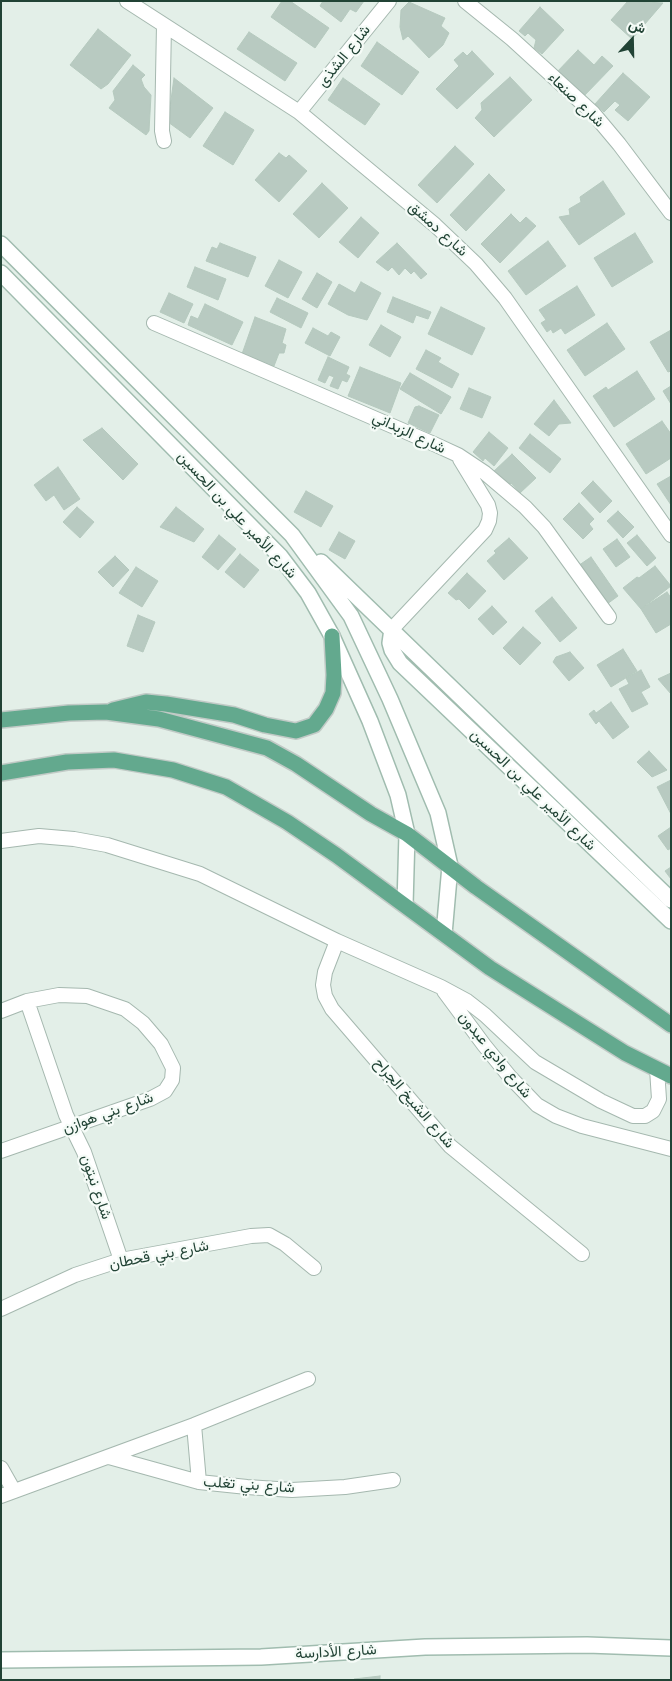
<!DOCTYPE html>
<html>
<head>
<meta charset="utf-8">
<style>
	body { margin:0 }
	#map { position:relative; width:672px; height:1681px; overflow:hidden; background:#e3efe8; font-family:"Work Sans",Vazirmatn,sans-serif }
	canvas { display:block }
	.frame { position:absolute; inset:0; border:2px solid #214335; pointer-events:none }
	.north { position:absolute; left:607px; top:15px; width:50px; height:50px; -webkit-text-stroke:4px #f5fbf7; paint-order:stroke; rotate:21deg; font-size:14px; font-weight:700; line-height:20px; text-align:center; color:#214335 }
	.north::after { content:''; display:block; margin:auto; width:18px; height:22px; background:#214335; clip-path:polygon(50% 0,100% 100%,50% 72%,0 100%) }
</style>
</head>
<body>
<div id="map">
<canvas width="672" height="1681"></canvas>
<div class="frame"></div>
<div class="north">ش</div>
</div>
<script>
const context = document.querySelector('canvas').getContext('2d');
context.lineJoin = 'round';
function fillPath(path, color) {
  context.fillStyle = color;
  context.fill(path, 'evenodd');
}
function toPath(rows) {
  const path = new Path2D();
  for (const r of rows) {
    path.moveTo(r[0], r[1]);
    for (let i = 2; i < r.length; i += 2) path.lineTo(r[i], r[i + 1]);
  }
  return path;
}
function trace(path, color, width, dash) {
  context.strokeStyle = color;
  context.lineWidth = width;
  context.lineCap = dash ? 'butt' : 'round';
  context.setLineDash(dash || []);
  context.stroke(path);
}
function write(font, color, halo, rows, align = 'center') {
  context.font = font + ' "Work Sans",Vazirmatn,sans-serif';
  context.lineWidth = 4.5;
  context.setLineDash([]);
  context.textBaseline = 'middle';
  context.strokeStyle = halo;
  context.fillStyle = color;
  for (const [text, x, y, turn = 0] of rows) {
    context.save();
    context.translate(x, y);
    context.rotate((+turn || 0) * Math.PI / 180);
    context.textAlign = isNaN(turn) ? turn : align;
    if (halo) context.strokeText(text, 0, 0);
    context.fillText(text, 0, 0);
    context.restore();
  }
}
const building = toPath([
	[282,1,290,1,329,28,315,48,271,17,282,1],
	[323,1,364,1,356,12,350,9,341,22,320,6,323,1],
	[628,1,663,3,632,39,611,20,628,1],
	[409,2,445,18,441,26,449,33,443,45,429,58,408,36,403,40,400,27,401,10,409,2],
	[540,7,564,30,542,54,534,48,536,40,528,33,525,36,519,31,540,7],
	[98,29,131,55,108,84,101,89,70,65,98,29],
	[249,32,297,63,285,81,237,49,249,32],
	[377,42,419,72,402,95,361,66,377,42],
	[578,50,594,65,602,56,613,66,582,98,556,73,578,50],
	[472,51,494,74,457,109,436,89,459,66,454,60,463,52,467,56,472,51],
	[133,65,145,75,141,79,144,87,151,95,149,131,146,135,109,108,115,100,113,91,133,65],
	[623,73,650,97,628,121,615,110,620,105,615,101,604,112,595,104,623,73],
	[510,77,532,100,494,137,475,118,482,110,481,103,510,77],
	[174,78,213,108,190,138,168,122,174,78],
	[343,78,380,104,365,125,328,100,343,78],
	[225,112,254,130,233,165,203,146,225,112],
	[455,146,474,164,437,203,418,185,455,146],
	[279,153,286,158,289,155,307,171,279,202,255,180,279,153],
	[489,174,505,190,466,231,450,215,489,174],
	[603,181,625,214,579,245,559,217,570,215,569,209,581,202,580,197,603,181],
	[322,183,348,208,319,238,293,214,322,183],
	[511,214,520,223,526,217,536,226,500,263,481,244,511,214],
	[361,217,379,233,358,258,339,242,361,217],
	[635,233,653,262,612,287,594,258,635,233],
	[548,241,566,266,526,295,508,271,548,241],
	[220,243,256,257,248,277,206,261,212,247,217,249,220,243],
	[397,243,427,274,421,279,414,271,411,274,405,268,399,275,392,267,388,271,376,262,397,243],
	[279,260,302,272,288,298,265,286,279,260],
	[195,267,226,279,218,300,187,287,195,267],
	[317,273,332,282,317,308,302,299,317,273],
	[361,282,381,293,367,320,348,315,328,304,339,284,355,293,361,282],
	[577,286,595,315,565,334,561,328,553,333,551,329,547,332,541,323,546,320,539,310,577,286],
	[169,293,193,304,184,323,160,312,169,293],
	[393,297,431,312,428,319,416,315,413,323,387,312,393,297],
	[277,298,308,313,301,328,270,312,277,298],
	[205,304,243,322,232,345,188,325,191,316,198,319,205,304],
	[441,307,485,328,472,355,428,334,441,307],
	[255,317,286,329,282,343,286,345,284,353,279,353,274,366,242,354,255,317],
	[607,323,625,349,585,376,567,350,607,323],
	[381,325,401,337,390,357,369,345,381,325],
	[313,328,328,336,331,332,340,337,330,356,305,343,313,328],
	[671,330,671,371,668,372,650,342,671,330],
	[426,350,441,358,438,362,459,374,452,388,416,369,426,350],
	[328,357,349,367,346,374,350,376,347,382,342,380,338,389,330,386,334,377,329,375,325,383,318,380,328,357],
	[360,367,401,383,390,413,348,396,360,367],
	[637,371,655,399,614,427,593,396,606,387,608,390,637,371],
	[410,373,451,397,441,414,400,389,410,373],
	[671,386,671,404,663,391,671,386],
	[469,388,491,397,482,418,460,409,469,388],
	[554,400,571,423,559,424,549,436,534,424,554,400],
	[419,406,439,415,430,433,408,423,415,407,419,406],
	[662,421,671,434,671,458,646,474,626,444,662,421],
	[102,428,138,464,123,480,83,440,102,428],
	[489,432,508,448,494,466,485,458,483,461,473,452,489,432],
	[530,434,561,459,550,473,519,448,530,434],
	[512,454,536,478,520,493,511,483,506,488,492,473,512,454],
	[58,467,80,499,64,510,54,495,46,501,34,485,58,467],
	[671,476,671,505,657,484,671,476],
	[593,481,612,501,600,513,581,493,593,481],
	[306,491,333,506,321,527,294,512,306,491],
	[579,503,594,519,589,524,593,529,583,539,563,519,579,503],
	[77,507,94,522,80,538,63,522,77,507],
	[176,507,204,529,194,542,160,527,176,507],
	[618,511,634,527,623,538,607,521,618,511],
	[339,532,355,541,345,559,329,550,339,532],
	[219,535,236,549,218,570,202,557,219,535],
	[637,535,656,558,647,566,627,543,637,535],
	[509,538,528,558,504,580,487,561,496,553,494,551,509,538],
	[617,539,630,557,616,567,603,549,617,539],
	[240,554,259,570,244,588,225,572,240,554],
	[115,556,129,570,113,587,98,572,115,556],
	[591,557,618,596,603,607,575,568,591,557],
	[655,566,671,586,641,609,623,588,637,577,639,578,655,566],
	[136,567,158,581,142,607,119,593,136,567],
	[467,573,486,591,469,609,459,599,456,600,448,593,467,573],
	[667,592,671,598,671,624,656,633,641,609,667,592],
	[552,597,577,628,560,642,535,611,552,597],
	[492,606,507,622,493,635,478,619,492,606],
	[138,615,155,622,143,652,127,646,138,615],
	[523,627,541,643,520,665,503,648,523,627],
	[623,649,637,671,611,687,597,665,623,649],
	[570,652,584,668,569,681,553,662,556,657,570,652],
	[641,670,650,687,641,692,648,704,632,712,619,689,629,684,626,678,641,670],
	[671,673,671,694,658,679,671,673],
	[611,702,629,727,613,739,599,721,596,724,589,714,594,710,596,713,611,702],
	[649,751,667,770,652,777,637,762,649,751],
	[671,780,671,814,657,787,671,780],
	[671,827,671,848,668,850,658,836,671,827],
	[671,867,671,879,665,871,671,867],
	[380,1676,380,1680,354,1680,354,1679,380,1676]
]);
const street = toPath([
	[127,1,299,112,435,225,476,264,505,298,671,535],
	[465,1,512,39,593,113,619,144,671,213],
	[299,112,389,1],
	[164,141,162,131,164,25],
	[154,323,434,444,458,455,485,473,525,507,544,527,609,617],
	[392,629,485,530,489,521,490,513,488,505,460,459],
	[1,841,39,836,74,839,107,845,200,874,337,941,441,987,467,1001,485,1015,535,1062,601,1101,633,1116,645,1116,653,1111,659,1099,657,1069],
	[337,941,325,972,323,985,325,996,332,1009,450,1146,582,1254],
	[444,991,484,1045,510,1077,537,1105,556,1116,582,1126,671,1149],
	[27,1001,66,1115,84,1152,121,1260],
	[1,1011,27,1001,59,995,87,996,125,1009,143,1023,161,1044,173,1068,172,1080,165,1091,150,1099,1,1151],
	[1,1309,75,1275,121,1260,251,1236,269,1235,285,1244,314,1268],
	[194,1425,199,1482],
	[109,1457,199,1482,247,1487,292,1490,345,1487,393,1480],
	[1,1468,14,1491],
	[1,1496,194,1425,308,1379]
]);
const secondary = toPath([
	[1,244,292,535,351,616,390,699,438,813,450,866,444,934],
	[1,273,280,556,308,593,332,636,370,721,398,795,407,834,405,905],
	[321,562,671,900],
	[392,629,390,643,392,650,400,663,671,921],
	[1,1660,261,1657,425,1647,587,1645,671,1648]
]);
const primary = toPath([
	[113,710,146,702,166,704,234,715,265,725,296,731,314,725,326,709,333,693,334,675,332,636],
	[1,720,69,713,106,712,159,719,267,748,296,764,371,814,407,834,476,887,671,1025],
	[1,773,67,762,114,760,173,770,226,787,287,822,336,855,490,968,625,1053,671,1076]
]);
const streetNames = [
	["شارع الشذى",344,56,-51],
	["شارع صنعاء",576,100,44],
	["شارع دمشق",438,229,42],
	["شارع الزبداني",409,433,25],
	["شارع الأمير علي بن الحسين",237,515,47],
	["شارع الأمير علي بن الحسين",533,790,44],
	["شارع وادي عبدون",495,1055,51],
	["شارع الشيخ الجراح",414,1103,49],
	["شارع بني هوازن",108,1113,-20],
	["شارع نبتون",96,1187,71],
	["شارع بني قحطان",159,1255,-11],
	["شارع بني تغلب",249,1485,4],
	["شارع الأدارسة",336,1652,-3]
];
fillPath(building, '#b8cac1');
trace(building, '#b5c9be', 1);
trace(street, '#a5b8af', 16);
trace(secondary, '#a0bcaf', 18);
trace(primary, '#c1cac6', 18);
trace(street, '#fff', 14);
trace(secondary, '#fff', 15);
trace(primary, '#63a98e', 15);
write('15px', '#214335', '#f5fbf7', streetNames);
</script>
</body>
</html>
